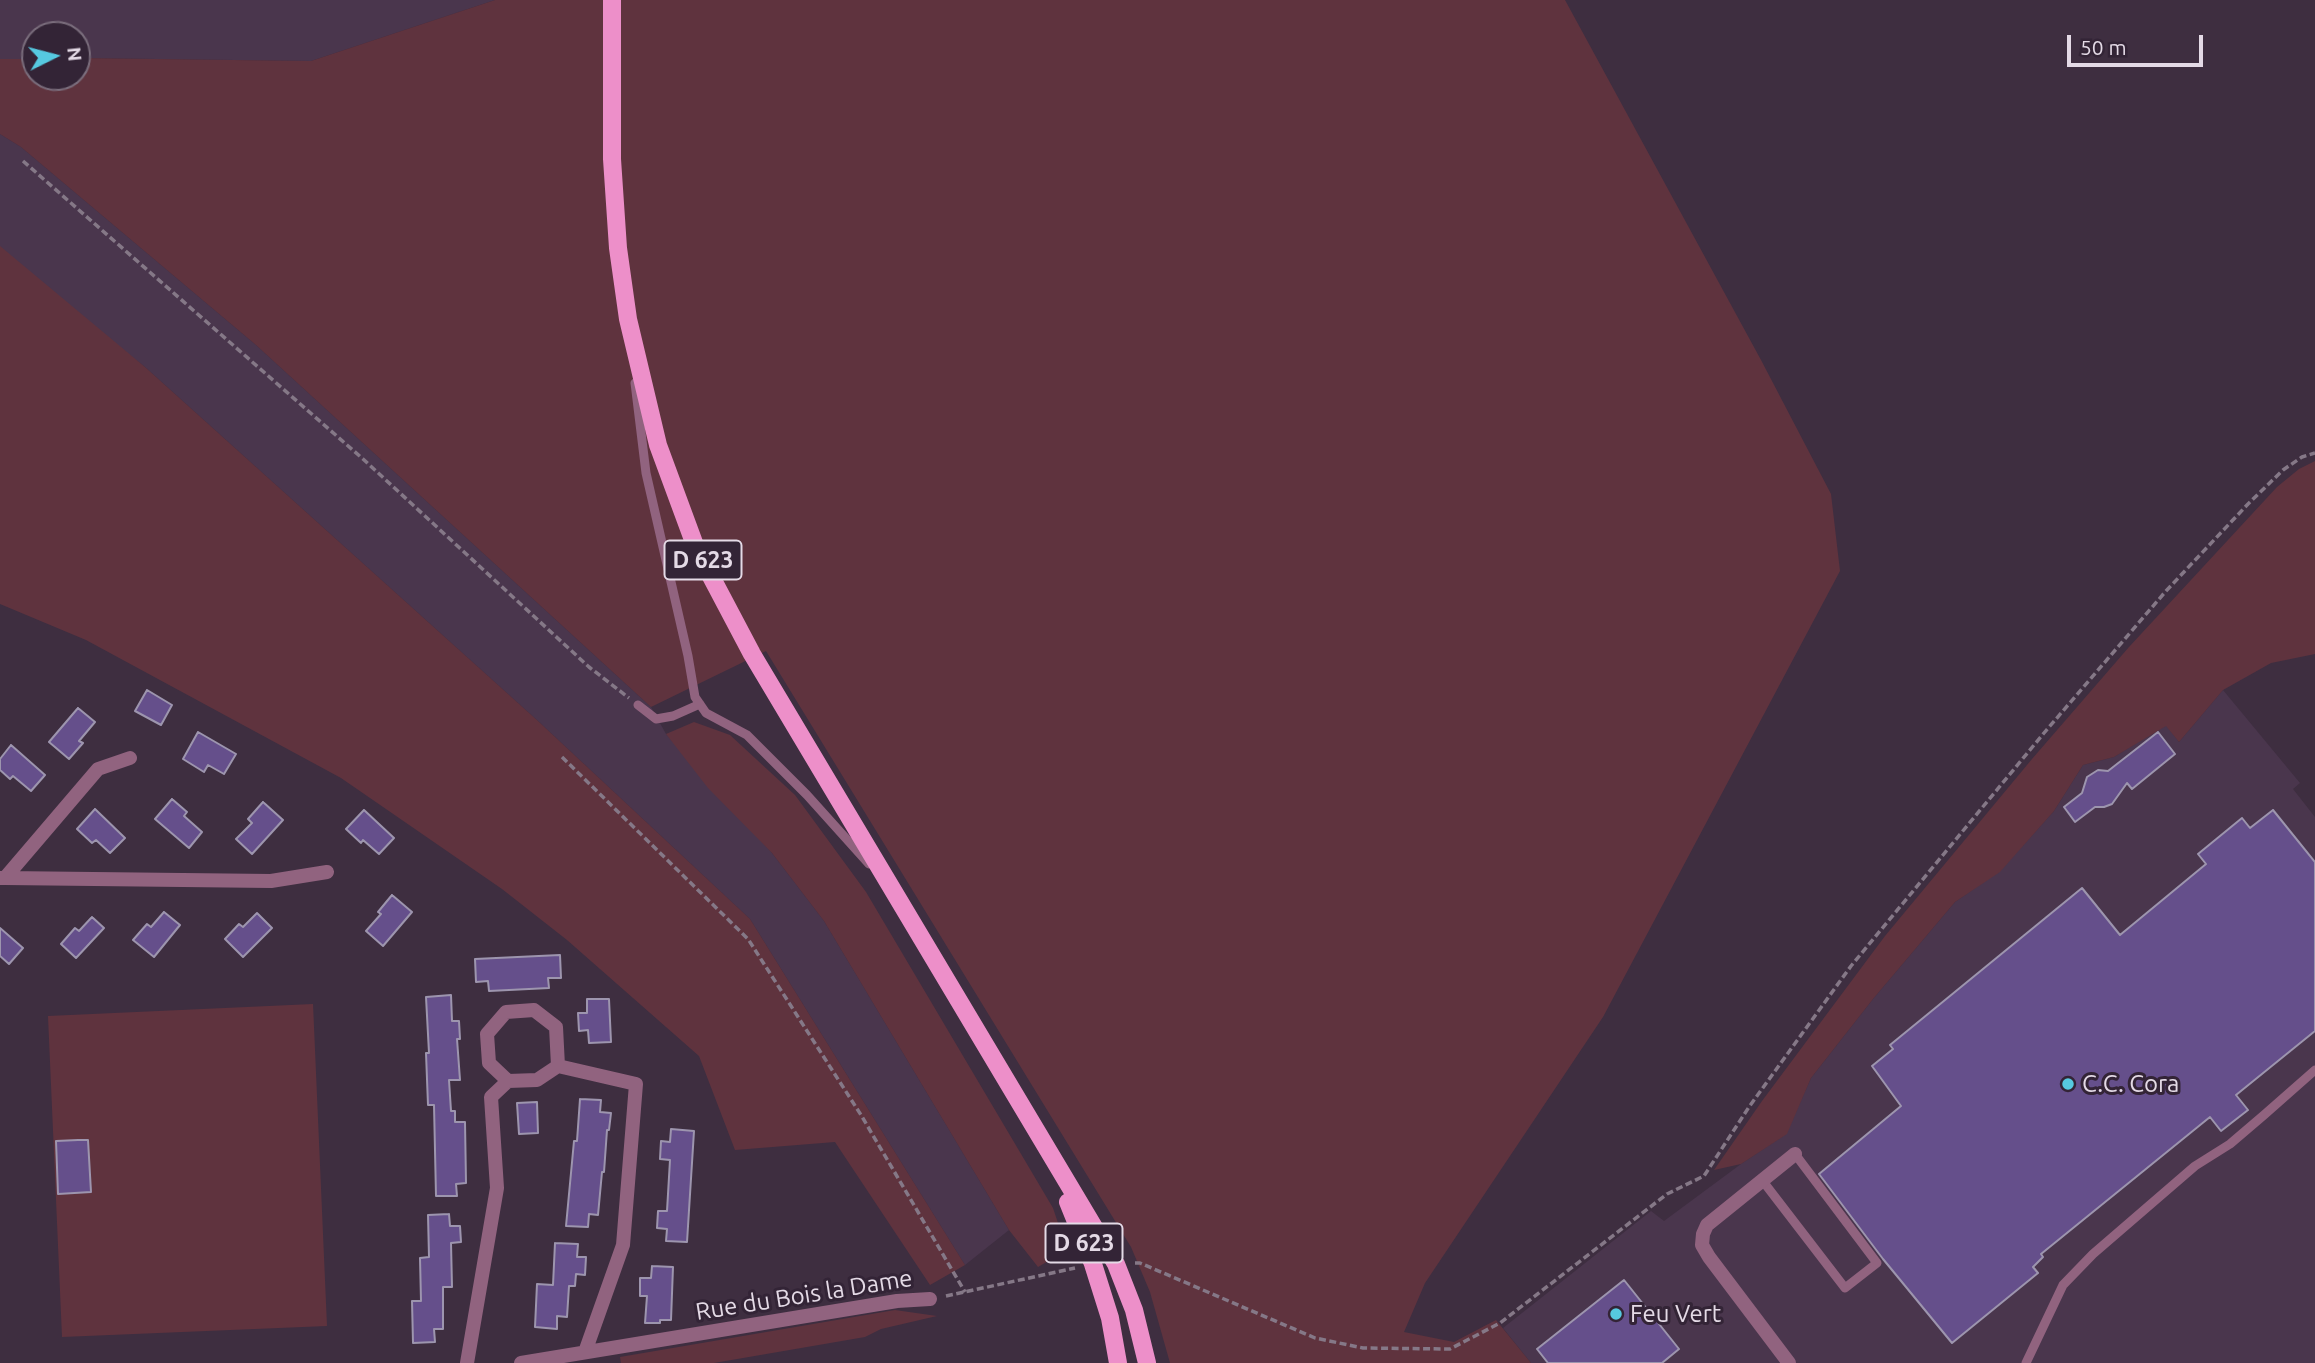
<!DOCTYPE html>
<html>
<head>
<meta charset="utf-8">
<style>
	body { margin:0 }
	#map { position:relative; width:2315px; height:1363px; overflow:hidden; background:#3e2e40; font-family:Ubuntu,sans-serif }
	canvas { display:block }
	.north { position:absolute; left:21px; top:21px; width:70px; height:70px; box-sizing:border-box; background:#332436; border:2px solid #7a6d7c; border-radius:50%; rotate:84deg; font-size:19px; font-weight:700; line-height:28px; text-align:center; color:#e4dae6 }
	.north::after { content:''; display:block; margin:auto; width:24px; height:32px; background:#56c9e0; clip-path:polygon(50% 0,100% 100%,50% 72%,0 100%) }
	.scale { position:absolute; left:2067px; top:35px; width:136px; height:32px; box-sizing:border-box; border:4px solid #e4dae6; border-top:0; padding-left:9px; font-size:21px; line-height:24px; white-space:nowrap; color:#e4dae6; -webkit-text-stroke:5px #332436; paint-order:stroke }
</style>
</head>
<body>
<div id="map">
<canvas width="2315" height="1363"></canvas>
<div class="north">N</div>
<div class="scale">50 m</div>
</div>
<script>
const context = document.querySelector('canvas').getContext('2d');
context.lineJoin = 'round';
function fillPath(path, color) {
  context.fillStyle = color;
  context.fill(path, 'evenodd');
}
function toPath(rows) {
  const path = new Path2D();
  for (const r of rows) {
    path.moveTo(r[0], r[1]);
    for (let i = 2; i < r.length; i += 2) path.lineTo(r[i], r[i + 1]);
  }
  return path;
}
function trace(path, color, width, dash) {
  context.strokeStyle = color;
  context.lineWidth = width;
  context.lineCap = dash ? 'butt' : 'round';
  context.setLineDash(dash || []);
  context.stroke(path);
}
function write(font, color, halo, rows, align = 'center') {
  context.font = font + ' Ubuntu,sans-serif';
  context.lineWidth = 6;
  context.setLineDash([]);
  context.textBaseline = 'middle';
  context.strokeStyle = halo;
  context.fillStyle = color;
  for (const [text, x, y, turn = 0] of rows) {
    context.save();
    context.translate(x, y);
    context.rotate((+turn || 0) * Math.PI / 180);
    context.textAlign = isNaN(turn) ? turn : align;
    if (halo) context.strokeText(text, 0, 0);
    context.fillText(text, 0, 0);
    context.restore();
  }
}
const built = toPath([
	[0,0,495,0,311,61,77,58,77,35,35,35,35,59,0,59],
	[0,134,21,147,256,345,651,707,666,734,772,853,824,921,1009,1230,965,1265,750,919,538,721,145,367,0,254],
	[2223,690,2300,783,2293,789,2315,817,2315,1363,1531,1363,1503,1328,1651,1211,1664,1221,1741,1164,1786,1134,1811,1078,1873,999,1955,902,2000,871,2054,811,2083,765,2114,757,2166,725,2179,742]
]);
const green = toPath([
	[495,0,1565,0,1761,360,1831,494,1840,571,1603,1017,1425,1283,1404,1332,1454,1342,1496,1320,1531,1363,1170,1363,1150,1292,1131,1247,766,651,651,707,256,345,21,147,0,134,0,59,35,59,35,77,77,77,77,58,311,61],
	[0,246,145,367,538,721,750,919,965,1265,930,1285,835,1142,735,1150,699,1056,567,940,502,889,341,778,86,640,0,604],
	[2315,461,2315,654,2271,663,2223,690,2179,742,2166,726,2114,757,2083,765,2054,811,2000,872,1955,902,1873,999,1811,1078,1787,1134,1741,1164,1714,1170,1762,1101,1885,936,2032,759,2129,647,2277,487,2299,469],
	[694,722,730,735,795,795,866,892,1053,1208,1067,1250,1038,1267,1009,1230,824,921,772,853,708,788,666,734],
	[313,1004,327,1326,62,1337,48,1016],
	[895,1310,937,1316,881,1329,865,1337,714,1363,621,1363,620,1357]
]);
const building = toPath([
	[147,690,172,705,161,725,135,711,147,690],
	[78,708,95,722,79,741,83,743,69,759,49,742,78,708],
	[198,732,236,754,224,774,208,765,204,772,183,759,198,732],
	[2158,732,2175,754,2132,789,2127,783,2112,804,2104,807,2095,807,2075,822,2064,807,2082,793,2087,777,2098,770,2108,771,2158,732],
	[11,745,45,775,31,791,13,776,10,779,0,770,0,759,11,745],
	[172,799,187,812,184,816,202,832,189,848,155,819,172,799],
	[263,802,283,820,252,854,236,839,252,823,248,819,263,802],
	[95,809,125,838,110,853,96,840,92,843,77,829,95,809],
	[364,810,394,838,379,854,363,840,361,843,346,829,364,810],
	[2273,810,2315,862,2315,1031,2236,1095,2248,1110,2221,1131,2210,1117,2041,1254,2043,1257,2033,1267,2038,1273,1952,1343,1883,1259,1819,1174,1901,1106,1872,1066,1893,1049,1890,1045,2082,888,2120,935,2206,864,2198,854,2242,818,2250,828,2273,810],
	[392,895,412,912,383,946,366,931,381,914,378,912,392,895],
	[164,912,180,925,154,957,133,940,147,924,151,927,164,912],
	[257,913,272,928,243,957,225,939,239,924,243,927,257,913],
	[92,917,104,928,76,958,61,944,75,928,79,931,92,917],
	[0,928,23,948,9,964,0,956,0,928],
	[560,955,561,978,548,978,549,988,489,991,488,981,476,982,475,959,560,955],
	[451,995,452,1021,459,1021,460,1039,457,1039,460,1080,449,1080,451,1111,455,1111,455,1122,465,1122,466,1183,456,1184,457,1196,436,1196,434,1105,428,1105,426,1053,429,1053,426,997,451,995],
	[587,999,609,999,611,1042,589,1043,588,1030,579,1031,578,1013,587,1013,587,999],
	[580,1099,601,1100,600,1112,611,1113,609,1130,607,1130,604,1172,602,1172,598,1215,589,1214,588,1227,566,1226,574,1141,577,1141,580,1099],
	[537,1102,538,1133,519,1134,517,1103,537,1102],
	[671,1129,694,1131,687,1242,666,1241,667,1229,657,1228,658,1211,667,1211,670,1160,660,1159,661,1141,670,1142,671,1129],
	[78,1140,88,1140,91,1192,58,1194,56,1141,78,1140],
	[449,1214,450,1226,460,1226,461,1242,451,1243,452,1287,443,1287,443,1329,434,1329,435,1342,413,1343,412,1301,421,1301,420,1258,429,1257,428,1215,449,1214],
	[555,1243,578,1244,577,1257,586,1257,585,1275,576,1274,575,1286,569,1286,567,1317,557,1316,557,1329,535,1327,537,1284,553,1285,555,1243],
	[652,1266,673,1267,671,1320,660,1320,660,1323,645,1323,647,1296,640,1296,640,1278,651,1278,652,1266],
	[1624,1280,1679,1349,1662,1363,1548,1363,1537,1349,1624,1280]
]);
const path = toPath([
	[23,161,363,459,589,667,629,698],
	[562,757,748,939,861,1115,965,1292],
	[1135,1263,1140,1263,1315,1338,1363,1348,1450,1349,1500,1323,1667,1194,1704,1176,1749,1107,1851,966,2044,733,2166,591,2248,504,2283,470,2302,457,2315,453],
	[946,1296,1075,1268]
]);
const lane = toPath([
	[635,383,646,473,688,656,695,697,706,713,747,735,807,795,869,864],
	[638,705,656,719,673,716,700,704],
	[1762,1180,1845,1288,1877,1263,1795,1154],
	[2026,1363,2063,1285,2093,1254,2195,1166,2230,1144,2264,1115,2315,1070]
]);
const street = toPath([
	[1,878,5,878,98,769,130,758],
	[5,878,271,881,327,872],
	[558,1066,537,1080,508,1081,489,1063,487,1034,506,1012,534,1010,556,1027,558,1066,636,1084,623,1245,585,1352],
	[467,1363,497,1188,491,1097,508,1081],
	[521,1363,897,1301,930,1299],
	[1789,1363,1709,1257,1702,1245,1703,1234,1707,1225,1795,1154]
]);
const primary = toPath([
	[612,0,612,159,618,248,628,319,658,445,696,548,752,654,1116,1264,1134,1310,1147,1363],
	[1068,1202,1093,1264,1110,1318,1118,1363]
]);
const markers = [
	[2068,1084,7,"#56c9e0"],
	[1616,1314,7,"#56c9e0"]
];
const shields = [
	[703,560,77],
	[1084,1243,77]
];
const shieldNames = [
	["D 623",703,560],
	["D 623",1084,1243]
];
const poiNames = [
	["C.C. Cora",2082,1084],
	["Feu Vert",1630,1314]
];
const streetNames = [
	["Rue du Bois la Dame",804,1295,-9]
];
fillPath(built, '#4a364d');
fillPath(green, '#5f333e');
fillPath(building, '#654f8b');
trace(building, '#9d95ae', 2);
trace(path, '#857887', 3.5, [7, 3.5]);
trace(lane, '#91637f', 9);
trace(street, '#91637f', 14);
trace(primary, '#ed8fc9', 18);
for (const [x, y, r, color] of markers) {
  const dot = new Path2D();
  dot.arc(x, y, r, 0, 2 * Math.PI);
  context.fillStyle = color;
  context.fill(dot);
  trace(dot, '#332436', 2.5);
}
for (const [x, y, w] of shields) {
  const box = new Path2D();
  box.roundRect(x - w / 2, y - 19.5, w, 39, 5);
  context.fillStyle = '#332436';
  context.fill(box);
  trace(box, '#e4dae6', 2);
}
write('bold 23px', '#e4dae6', null, shieldNames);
write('24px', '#e4dae6', '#332436', poiNames, 'left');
write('24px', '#e4dae6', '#332436', streetNames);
</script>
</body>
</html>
